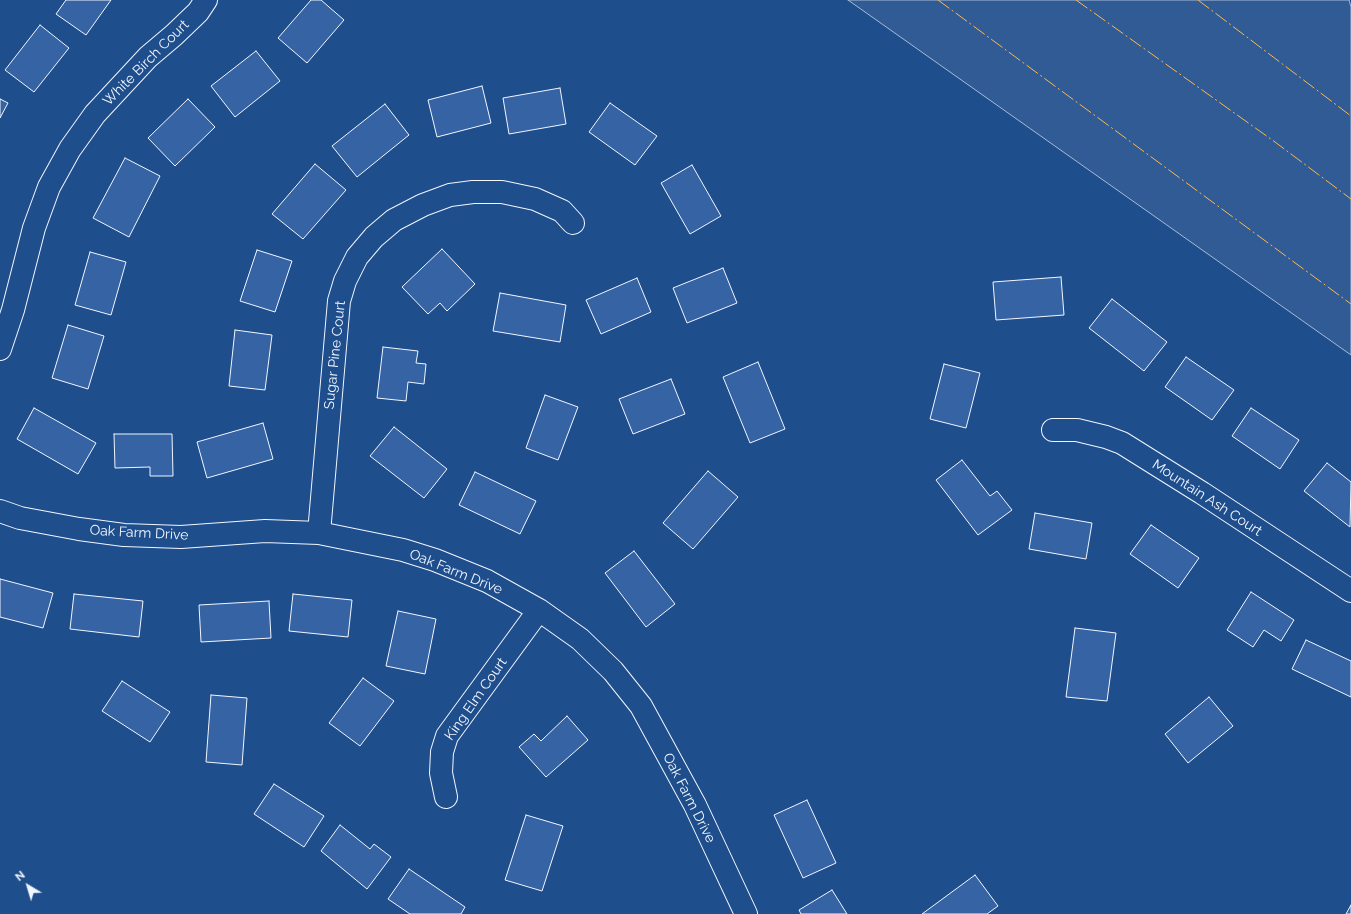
<!DOCTYPE html>
<html>
<head>
<meta charset="utf-8">
<style>
	body { margin:0 }
	#map { position:relative; width:1351px; height:914px; overflow:hidden; background:#1f4e8c; font-family:Raleway,sans-serif }
	canvas { display:block }
	.north { position:absolute; left:8px; top:866px; width:40px; height:40px; -webkit-text-stroke:3px #1f4e8c; paint-order:stroke; rotate:322deg; font-size:11px; font-weight:700; line-height:16px; text-align:center; color:#f2f6ff }
	.north::after { content:''; display:block; margin:auto; width:14px; height:18px; background:#f2f6ff; clip-path:polygon(50% 0,100% 100%,50% 72%,0 100%) }
</style>
</head>
<body>
<div id="map">
<canvas width="1351" height="914"></canvas>
<div class="north">N</div>
</div>
<script>
const context = document.querySelector('canvas').getContext('2d');
context.lineJoin = 'round';
function fillPath(path, color) {
  context.fillStyle = color;
  context.fill(path, 'evenodd');
}
function toPath(rows) {
  const path = new Path2D();
  for (const r of rows) {
    path.moveTo(r[0], r[1]);
    for (let i = 2; i < r.length; i += 2) path.lineTo(r[i], r[i + 1]);
  }
  return path;
}
function trace(path, color, width, dash) {
  context.strokeStyle = color;
  context.lineWidth = width;
  context.lineCap = dash ? 'butt' : 'round';
  context.setLineDash(dash || []);
  context.stroke(path);
}
function write(font, color, halo, rows, align = 'center') {
  context.font = font + ' Raleway,sans-serif';
  context.lineWidth = 3;
  context.setLineDash([]);
  context.textBaseline = 'middle';
  context.strokeStyle = halo;
  context.fillStyle = color;
  for (const [text, x, y, turn = 0] of rows) {
    context.save();
    context.translate(x, y);
    context.rotate((+turn || 0) * Math.PI / 180);
    context.textAlign = isNaN(turn) ? turn : align;
    if (halo) context.strokeText(text, 0, 0);
    context.fillText(text, 0, 0);
    context.restore();
  }
}
const built = toPath([
	[848,0,1349,0,1351,7,1351,355,848,0]
]);
const building = toPath([
	[66,0,111,0,86,35,56,14,66,0],
	[311,0,321,0,344,20,307,63,278,38,311,0],
	[40,25,69,48,34,92,5,70,40,25],
	[256,51,280,81,235,117,211,86,256,51],
	[482,86,491,123,437,137,428,100,482,86],
	[560,88,566,124,509,134,503,98,560,88],
	[0,99,8,103,0,118,0,99],
	[188,99,215,127,175,166,148,138,188,99],
	[610,103,657,136,635,165,589,132,610,103],
	[385,104,409,135,357,177,332,146,385,104],
	[125,158,160,176,129,237,93,218,125,158],
	[315,164,346,190,303,239,272,214,315,164],
	[692,165,721,216,690,234,661,183,692,165],
	[442,249,475,284,447,311,440,303,428,314,402,287,442,249],
	[257,250,292,261,275,312,240,301,257,250],
	[90,252,126,262,111,315,75,305,90,252],
	[723,268,737,303,687,323,673,288,723,268],
	[1061,277,1064,315,996,320,993,282,1061,277],
	[637,278,651,312,601,334,586,300,637,278],
	[500,293,566,305,560,342,493,331,500,293],
	[1112,299,1167,342,1144,371,1089,328,1112,299],
	[68,325,104,336,88,389,52,378,68,325],
	[235,330,272,335,265,390,229,386,235,330],
	[383,347,418,351,416,363,426,364,424,384,408,382,406,401,377,398,383,347],
	[1186,357,1234,390,1212,420,1165,387,1186,357],
	[758,362,785,429,750,443,723,377,758,362],
	[944,364,980,373,966,428,930,419,944,364],
	[671,379,685,414,633,434,619,399,671,379],
	[545,395,578,407,558,460,526,448,545,395],
	[34,408,96,443,78,474,17,439,34,408],
	[1251,408,1299,440,1280,469,1232,436,1251,408],
	[263,423,273,459,207,478,197,442,263,423],
	[394,427,447,469,424,498,370,456,394,427],
	[114,434,172,434,173,476,150,476,150,467,115,468,114,434],
	[962,460,990,496,997,491,1012,510,978,535,936,480,962,460],
	[1327,463,1351,482,1350,527,1304,491,1327,463],
	[708,471,738,497,693,549,663,523,708,471],
	[475,472,536,501,520,534,459,505,475,472],
	[1035,513,1092,523,1086,559,1029,549,1035,513],
	[1151,525,1199,558,1178,588,1130,554,1151,525],
	[634,551,675,604,646,627,605,573,634,551],
	[0,579,53,593,43,628,0,617,0,579],
	[1251,592,1294,620,1281,641,1264,630,1253,647,1227,630,1251,592],
	[74,594,143,601,139,637,70,629,74,594],
	[293,594,352,600,348,637,289,631,293,594],
	[269,601,271,638,201,642,199,605,269,601],
	[398,611,436,619,425,674,386,666,398,611],
	[1075,628,1116,633,1107,701,1066,697,1075,628],
	[1306,640,1351,661,1351,697,1292,669,1306,640],
	[363,678,394,701,360,746,329,723,363,678],
	[122,681,170,712,150,742,102,711,122,681],
	[211,695,247,698,242,765,206,762,211,695],
	[1209,697,1233,726,1188,763,1165,734,1209,697],
	[567,716,588,740,546,777,519,747,534,734,541,741,567,716],
	[274,784,324,816,304,847,254,814,274,784],
	[807,800,836,863,803,878,774,815,807,800],
	[526,815,563,826,542,891,505,880,526,815],
	[340,825,370,849,374,844,391,857,367,889,321,851,340,825],
	[409,869,465,907,461,914,410,914,388,899,409,869],
	[975,875,998,906,987,914,922,914,975,875],
	[832,890,847,914,801,914,799,910,832,890],
	[1351,905,1351,914,1346,914,1351,905]
]);
const minor = toPath([
	[0,349,13,310,34,228,49,187,70,149,95,114,148,57,174,35,198,12,206,0],
	[1053,430,1077,430,1106,437,1122,443,1202,493,1351,591],
	[0,511,20,518,79,529,124,535,181,537,265,531,319,533,403,550,435,560,487,581,539,610,580,639,613,671,641,706,695,805,746,914],
	[319,533,339,301,345,281,357,257,374,237,394,220,423,205,450,195,473,192,502,192,535,199,562,211,573,223],
	[446,797,441,773,442,752,447,736,539,610]
]);
const power = toPath([
	[938,0,1351,304],
	[1076,0,1275,142,1351,199],
	[1198,0,1351,116]
]);
const streetNames = [
	["White Birch Court",146,63,-45],
	["Sugar Pine Court",335,355,-84],
	["Mountain Ash Court",1207,498,33],
	["Oak Farm Drive",139,533,3],
	["Oak Farm Drive",456,572,22],
	["King Elm Court",476,699,-55],
	["Oak Farm Drive",689,798,63]
];
fillPath(built, '#305b95');
trace(built, '#a8bbd7', 1);
fillPath(building, '#3563a3');
trace(building, '#f2f6ff', 1);
trace(minor, '#f2f6ff', 24);
trace(minor, '#1f4e8c', 22);
trace(power, '#ffb74d', 1, [14, 3, 2, 3]);
write('14px', '#f2f6ff', '#1f4e8c', streetNames);
</script>
</body>
</html>
